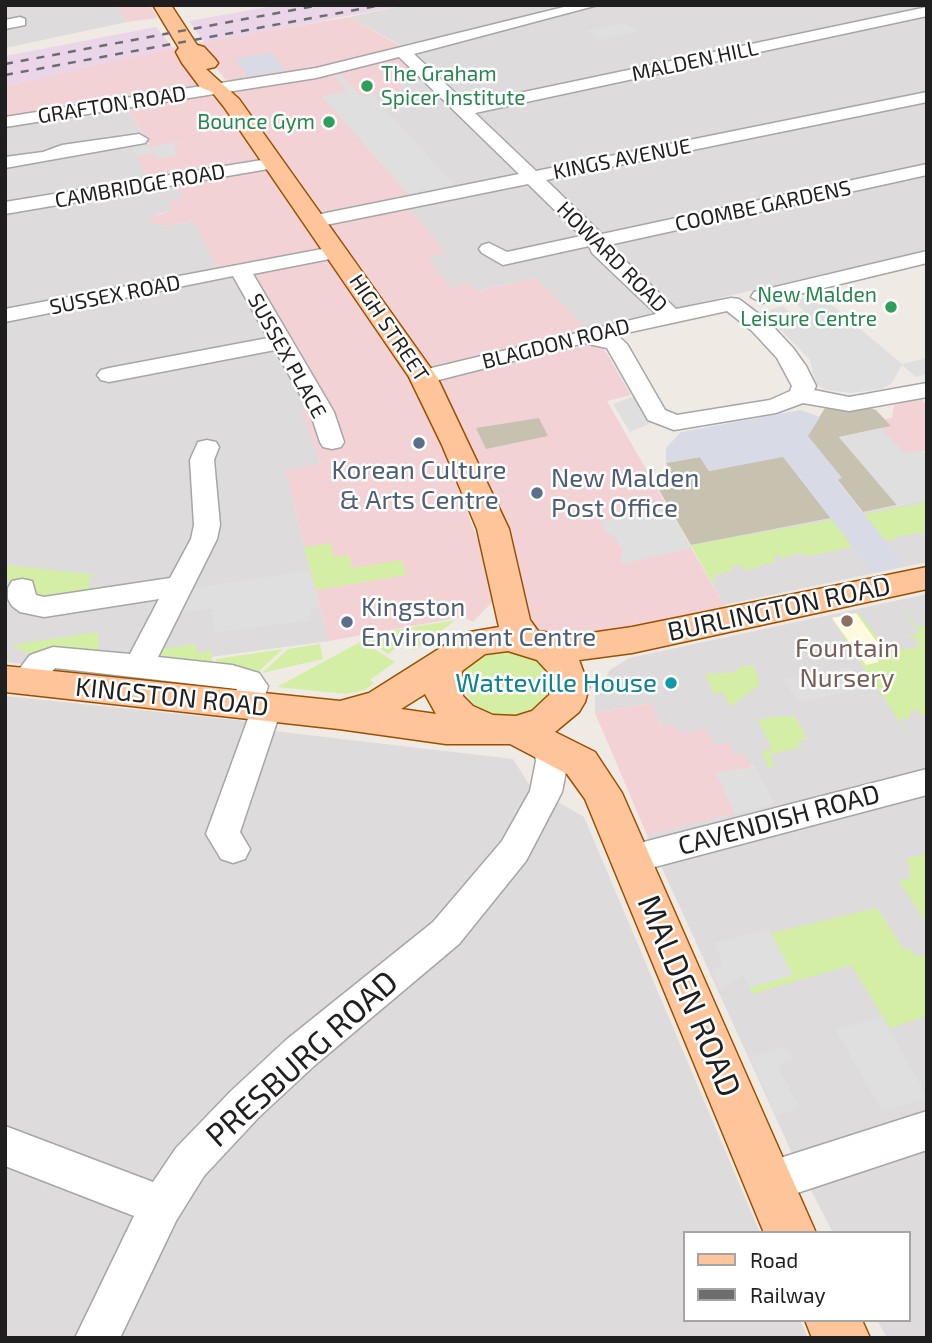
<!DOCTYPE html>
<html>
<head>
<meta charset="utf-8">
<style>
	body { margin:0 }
	#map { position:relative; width:932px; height:1343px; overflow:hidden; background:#f0eae4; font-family:"Exo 2",sans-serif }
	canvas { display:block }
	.frame { position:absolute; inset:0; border:7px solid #1f1f1f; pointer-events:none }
	.legend { position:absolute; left:683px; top:1231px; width:228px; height:91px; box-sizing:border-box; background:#fff; border:2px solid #a5a5a5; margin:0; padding:9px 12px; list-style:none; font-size:21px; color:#1f1f1f }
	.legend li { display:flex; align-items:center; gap:14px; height:35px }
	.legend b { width:35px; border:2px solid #a5a5a5 }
</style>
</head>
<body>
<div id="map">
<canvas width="932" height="1343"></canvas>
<div class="frame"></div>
<ul class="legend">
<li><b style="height:9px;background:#ffc59a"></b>Road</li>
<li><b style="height:9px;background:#6d6d6d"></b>Railway</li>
</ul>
</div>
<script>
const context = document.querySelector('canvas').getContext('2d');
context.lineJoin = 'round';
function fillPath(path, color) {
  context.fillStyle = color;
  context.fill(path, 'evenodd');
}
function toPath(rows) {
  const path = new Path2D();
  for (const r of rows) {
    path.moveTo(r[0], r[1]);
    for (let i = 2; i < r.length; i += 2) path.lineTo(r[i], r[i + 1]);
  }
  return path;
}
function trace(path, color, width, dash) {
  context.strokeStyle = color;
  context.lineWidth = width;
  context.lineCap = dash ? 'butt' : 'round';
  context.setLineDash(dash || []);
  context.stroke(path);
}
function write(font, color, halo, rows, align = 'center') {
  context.font = font + ' "Exo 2",sans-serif';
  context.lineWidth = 5;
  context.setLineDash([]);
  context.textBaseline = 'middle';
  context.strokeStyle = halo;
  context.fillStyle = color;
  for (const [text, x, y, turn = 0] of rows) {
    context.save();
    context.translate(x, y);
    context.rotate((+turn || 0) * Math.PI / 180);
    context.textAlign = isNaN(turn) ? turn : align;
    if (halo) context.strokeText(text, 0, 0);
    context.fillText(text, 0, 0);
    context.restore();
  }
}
const residential = toPath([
	[5,5,116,5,127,22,5,48],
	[405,5,927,5,927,250,585,329,535,278,476,291,451,288,427,257,445,253,408,208,464,196,371,94,404,89,396,77,415,73,402,60,420,56,349,17],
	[126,107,149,145,133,148,152,187,174,183,183,199,172,211,157,214,163,226,194,221,217,269,236,279,309,411,302,412,321,465,285,470,329,641,188,660,38,650,22,664,5,662,5,125],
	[927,500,927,562,724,605,691,545],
	[927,594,927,1338,887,1338,877,1320,909,1320,909,1233,833,1233,791,1151,647,835,773,803,754,767,715,746,707,729,678,733,661,726,650,703,595,713,595,696,610,670,629,658],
	[5,696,245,721,265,730,513,759,530,786,584,817,760,1233,685,1233,685,1320,800,1320,808,1338,5,1338]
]);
const commercial = toPath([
	[116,5,149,5,158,18,127,22],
	[349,17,402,47,324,69,233,83,225,79,196,43],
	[180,46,201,87,5,120,5,86],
	[398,56,416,74,396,77,404,89,372,95,464,196,408,208,446,253,428,258,451,288,469,283,477,291,535,278,600,342,631,395,607,401,724,605,724,611,573,641,548,639,530,625,465,441,440,383,361,273,364,270,334,235,233,93,235,90],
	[209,94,222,104,256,156,265,162,150,183,132,147,149,144,126,107],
	[269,169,306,220,303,223,311,236,323,244,372,315,369,320,383,342,390,344,458,473,454,478,480,546,488,550,494,600,473,622,463,617,329,641,285,470,321,464,301,412,309,410,236,279,217,269,194,221,163,226,161,223,152,224,149,217,172,211,168,201,182,199,174,183],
	[920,398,927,405,927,450,922,451,927,456,927,500,897,505,839,437,890,426,885,419,892,418,894,405],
	[651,703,661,726,674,724,678,733,707,729,715,745,729,743,735,755,744,754,773,804,647,835,595,713]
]);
const industrial = toPath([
	[279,5,405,5,205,43,189,21],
	[156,27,173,48,5,86,5,56]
]);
const education = toPath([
	[857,613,914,690,883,696,832,618]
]);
const construction = toPath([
	[832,406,867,407,876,410,891,426,839,437,897,505,863,512,837,479,841,477,807,436,825,408,831,409],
	[539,418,548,436,486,449,476,428],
	[783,456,831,518,691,545,659,490,678,487,666,463,700,457,709,471]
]);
const grass = toPath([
	[927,502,927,525,922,527,927,533,896,536,897,539,886,541,864,514],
	[832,520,853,547,810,556,798,553,781,559,778,554,773,555,776,561,754,568,744,570,740,564,731,566,733,570,713,576,716,582,712,583,691,545],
	[330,543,334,557,349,555,353,568,402,560,407,575,316,590,304,547],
	[5,565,98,575,89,577,90,588,103,586,103,590,44,598,36,595,33,580,5,582],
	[900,607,918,627,927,626,927,719,916,710,910,711,911,717,900,720,912,741,832,618,866,665,879,662,874,654,884,652,856,613,859,613,889,653,921,646,915,639,908,636,920,633],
	[456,620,415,650,403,643,388,654,365,639,394,630],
	[98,632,99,653,32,655,11,645],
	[362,641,395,662,370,680,374,683,365,690,346,694,277,687],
	[196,644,197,653,211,651,213,665,163,660,158,654,162,649],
	[320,644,323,659,262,673,288,649],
	[283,649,257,673,217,666,216,659],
	[515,649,540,661,546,668,550,685,544,702,532,712,511,716,498,715,476,707,464,691,462,669,474,654],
	[753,665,760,684,733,705,729,705,723,692,714,694,705,674,738,672,736,668],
	[781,716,795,716,807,739,798,741,801,747,769,755,775,766,769,768,761,752,772,749,758,720],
	[924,854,927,858,927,924,899,881,912,877,908,870,912,868,905,859],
	[877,908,904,950,910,948,916,957,927,954,927,1016,890,1028,851,965,752,994,749,988,792,974,771,933]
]);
const parking = toPath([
	[624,23,638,32,600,40,586,31],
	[339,72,361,96,371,94,456,187,409,196,322,96,347,91,332,73],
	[139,131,146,145,150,147,179,142,181,145,173,146,178,155,158,159,154,153,136,156,132,147,66,156,73,146,71,142],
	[820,295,902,364,927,358,927,374,916,377,902,365,891,384,881,389,851,393,826,390,816,384,810,360,768,317,775,316,769,310,783,306,792,314,804,311,793,301],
	[635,396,652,423,630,432,613,404],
	[881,428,905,453,922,450,927,456,927,500,897,505,839,437],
	[669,508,692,548,623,564,620,558,623,552,615,537,607,533,601,522],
	[310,570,320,608,310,610,311,620,214,633,212,609,179,613,190,589],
	[851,667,865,689,797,702,784,679],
	[754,767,773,804,735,814,716,773],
	[769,929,793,975,749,988,743,975,720,990,711,971,722,964,715,943],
	[882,1016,927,1097,883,1113,836,1030],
	[786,1046,794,1060,778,1066,799,1108,776,1116,750,1057]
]);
const plaza = toPath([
	[272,53,285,70,248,76,235,59],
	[801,410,820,417,808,436,842,478,837,480,905,566,873,573,783,457,709,471,700,457,666,463,666,448,681,432]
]);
const minor = toPath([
	[572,5,598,5,414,54,467,104,927,7,927,16,475,113,536,171,927,92,927,102,546,180,602,234,927,164,927,175,609,245,676,309,731,298,739,299,768,321,793,348,806,366,816,386,814,390,849,397,927,383,927,397,849,411,803,403,776,413,674,430,648,420,607,348,584,343,423,384,415,382,411,377,415,372,656,314,592,253,589,246,503,265,482,253,479,249,482,245,489,243,507,252,581,236,528,184,316,227,309,225,306,221,309,217,316,215,519,174,399,57,316,78,5,127,5,117,316,68,572,5],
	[727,311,752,331,777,358,792,386,790,391,770,400,677,415,665,410,627,344,617,335,727,311],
	[20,17,25,19,25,25,5,29,5,20,20,17],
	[139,134,148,139,145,143,5,168,5,157,43,152,62,145,139,134],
	[274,158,280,159,283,163,280,167,5,214,5,202,274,158],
	[338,246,348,252,345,256,253,274,334,412,344,442,341,447,332,449,323,447,320,442,310,412,275,350,109,382,101,380,97,375,101,370,109,368,268,338,233,276,5,322,5,309,338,246],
	[927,251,927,263,762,303,751,297,754,292,927,251],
	[207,440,216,442,219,447,214,460,220,525,217,539,158,657,232,665,259,673,268,686,265,696,278,699,282,707,240,832,250,849,245,859,233,863,221,859,206,834,249,716,236,713,232,705,237,689,55,668,36,689,25,692,14,689,10,681,30,655,53,647,130,654,159,599,44,617,20,612,12,606,8,599,8,588,12,581,22,579,32,581,36,595,44,597,170,578,191,539,194,525,190,460,198,442,207,440],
	[549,733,560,737,568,761,562,792,526,861,459,944,314,1066,259,1117,204,1176,176,1221,120,1338,75,1338,134,1216,5,1166,5,1126,153,1182,176,1148,231,1091,286,1040,433,922,502,841,530,791,536,761,533,745,538,737,549,733],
	[927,769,927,795,632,873,620,869,615,859,620,849,632,845,927,769],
	[927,1111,927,1150,767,1203,752,1197,746,1182,752,1167,927,1111]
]);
const major = toPath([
	[153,5,171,5,197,45,204,47,215,59,218,63,215,67,206,69,239,99,437,377,509,529,530,620,538,631,570,636,632,627,927,567,927,589,632,653,579,660,589,687,585,702,579,712,555,732,595,752,622,793,816,1233,764,1233,585,799,567,774,510,744,446,744,339,729,5,692,5,666,340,701,369,693,464,633,499,627,477,529,442,445,409,377,224,107,212,92,200,87,182,63,176,52,179,48,153,5],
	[508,651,537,660,548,672,551,687,549,695,532,711,516,716,493,715,473,706,463,696,462,671,485,654,508,651],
	[425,694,436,714,401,709,425,694],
	[805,1320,862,1320,870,1338,812,1338,805,1320]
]);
const rail = toPath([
	[5,64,320,5],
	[5,75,382,5]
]);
const markers = [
	[367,86,7,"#2e9e5b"],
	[329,122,7,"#2e9e5b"],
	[891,307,7,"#2e9e5b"],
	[419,443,7,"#5c6f8a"],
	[537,493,7,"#5c6f8a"],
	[847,621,7,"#8d6e63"],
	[347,622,7,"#5c6f8a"],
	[671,683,7,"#0f9aa8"]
];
const farStreetnames = [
	["MALDEN HILL",695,61,-12],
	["GRAFTON ROAD",112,105,-9],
	["KINGS AVENUE",622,159,-11],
	["CAMBRIDGE ROAD",140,186,-10],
	["COOMBE GARDENS",763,206,-12],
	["HOWARD ROAD",612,257,45],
	["SUSSEX ROAD",115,295,-11],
	["HIGH STREET",389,328,56],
	["BLAGDON ROAD",556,344,-14],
	["SUSSEX PLACE",287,356,61]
];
const farLeisurenames = [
	["The Graham",381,74,"left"],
	["Spicer Institute",381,98,"left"],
	["Bounce Gym",315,122],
	["New Malden",877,295],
	["Leisure Centre",877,319]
];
const serviceNames = [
	["Korean Culture",419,470,"center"],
	["& Arts Centre",419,500,"center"],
	["New Malden",551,478],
	["Post Office",551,508],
	["Kingston",361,607],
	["Environment Centre",361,637]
];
const streetNames = [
	["BURLINGTON ROAD",779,609,-12],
	["KINGSTON ROAD",172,697,6],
	["CAVENDISH ROAD",779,820,-15]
];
const educationNames = [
	["Fountain",847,648],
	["Nursery",847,678]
];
const cultureNames = [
	["Watteville House",657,683]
];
const nearStreetnames = [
	["MALDEN ROAD",689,996,67],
	["PRESBURG ROAD",302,1059,-42]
];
fillPath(residential, '#dddbdc');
fillPath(commercial, '#f3d2d5');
fillPath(industrial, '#ead5e9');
fillPath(education, '#fffade');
fillPath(construction, '#c6c2af');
fillPath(grass, '#d4efa5');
fillPath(parking, '#dfdfdf');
fillPath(plaza, '#d8dae6');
trace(minor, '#a6a6a6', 3);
trace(major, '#995100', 3);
fillPath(minor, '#fff');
fillPath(major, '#ffc59a');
trace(rail, '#6d6d6d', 2.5, [8, 8]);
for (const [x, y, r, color] of markers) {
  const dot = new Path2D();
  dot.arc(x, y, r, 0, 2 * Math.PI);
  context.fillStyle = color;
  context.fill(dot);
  trace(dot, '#fff', 2.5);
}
write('21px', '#1f1f1f', '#fff', farStreetnames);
write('21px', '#27864d', '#fff', farLeisurenames, 'right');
write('26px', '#4e5e75', '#fff', serviceNames, 'left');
write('26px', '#1f1f1f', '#fff', streetNames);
write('26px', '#785e54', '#fff', educationNames);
write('26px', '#0d838f', '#fff', cultureNames, 'right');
write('32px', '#1f1f1f', '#fff', nearStreetnames);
</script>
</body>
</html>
